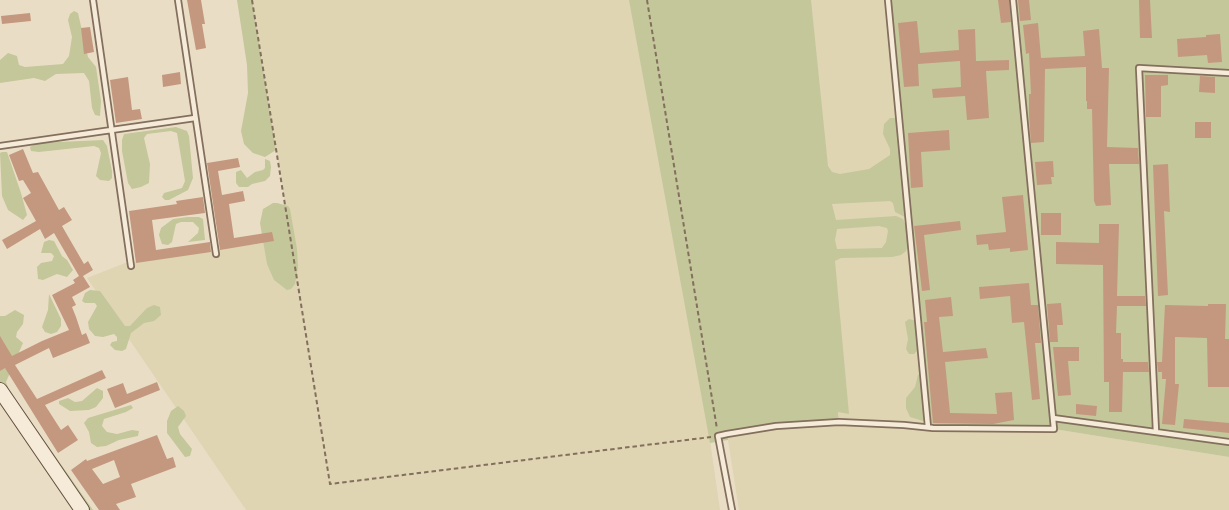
<!DOCTYPE html>
<html>
<head>
<meta charset="utf-8">
<style>
	body { margin:0 }
	canvas { display:block; background:#eaddc5 }
</style>
</head>
<body>
<canvas width="1229" height="510"></canvas>
<script>
const context = document.querySelector('canvas').getContext('2d');
context.lineJoin = 'round';
function fillPath(path, color) {
  context.fillStyle = color;
  context.fill(path, 'evenodd');
}
function toPath(rows) {
  const path = new Path2D();
  for (const r of rows) {
    path.moveTo(r[0], r[1]);
    for (let i = 2; i < r.length; i += 2) path.lineTo(r[i], r[i + 1]);
  }
  return path;
}
function trace(path, color, width, dash) {
  context.strokeStyle = color;
  context.lineWidth = width;
  context.lineCap = dash ? 'butt' : 'round';
  context.setLineDash(dash || []);
  context.stroke(path);
}
const farmland = toPath([
	[252,0,647,0,720,510,246,510,87,278,125,263,291,239],
	[799,0,888,0,1054,429,1229,457,1229,510,739,510,727,434,776,426,839,422]
]);
const green = toPath([
	[237,0,252,0,276,150,265,157,253,153,244,144,241,131,248,93,247,65],
	[629,0,811,0,828,166,832,172,840,174,869,169,890,155,890,149,883,134,884,124,890,118,899,118,888,0,1229,0,1229,457,1054,429,928,427,927,418,923,421,910,417,906,408,906,398,915,387,918,375,923,372,920,348,914,354,909,354,906,349,908,339,905,322,909,319,917,321,915,288,910,278,911,266,909,219,895,212,893,203,890,201,832,204,836,220,896,216,903,219,906,226,909,243,906,251,901,255,892,257,841,258,835,261,849,414,838,412,839,422,776,426,728,434,728,440,710,443],
	[879,226,887,228,888,231,886,242,882,248,837,249,835,240,837,229],
	[74,11,78,13,88,57,96,67,101,101,100,116,95,115,92,108,89,81,84,73,56,74,45,81,34,78,0,83,0,60,8,53,17,56,19,65,25,67,63,64,69,56,72,37,68,20,70,14],
	[176,127,187,131,189,136,193,178,188,190,169,200,165,200,162,197,164,193,182,188,185,181,177,133,171,131,147,134,144,138,150,164,149,183,141,187,132,189,128,183,122,151,122,140,124,134],
	[103,140,107,146,112,171,112,178,109,181,100,180,96,176,101,153,99,148,94,146,39,152,31,151,30,147,37,143],
	[2,152,7,152,21,193,27,215,23,220,8,210,2,196,0,153],
	[265,159,270,161,271,167,270,176,265,181,252,184,248,187,239,187,236,183,236,172,241,170,247,178,255,172,263,170,265,168],
	[273,203,277,203,288,206,290,209,297,249,298,267,295,284,291,289,287,290,274,280,267,264,260,223,263,209],
	[187,217,199,217,203,219,205,240,188,242,198,233,199,228,193,222,181,222,176,224,172,242,168,245,162,244,159,235,161,228,173,219],
	[49,240,54,241,62,256,67,260,73,270,67,277,57,274,43,280,38,279,37,267,41,263,52,261,54,256,51,253,41,253,44,242],
	[90,290,100,291,125,326,130,326,147,308,154,305,160,307,161,315,154,321,144,323,131,333,126,349,122,351,115,350,110,345,112,342,117,341,117,337,114,334,103,337,95,336,89,329,88,322,97,306,95,303,85,303,82,301,85,293],
	[49,294,61,319,61,326,57,332,51,334,45,332,42,327,48,310],
	[15,310,24,315,23,324,17,332,16,337,23,343,6,382,9,390,93,510,80,510,0,390,0,316,5,316],
	[97,388,103,391,103,398,96,407,89,410,70,411,59,404,59,401,68,398,75,402,82,401],
	[131,405,133,408,126,412,104,419,102,426,107,432,117,434,132,430,139,431,138,436,119,440,106,446,97,447,91,443,89,432,84,423,88,418],
	[178,406,184,411,186,416,178,427,180,434,192,449,190,456,185,457,167,433,167,421,171,411]
]);
const building = toPath([
	[187,0,201,0,205,24,202,24,206,48,196,50],
	[998,0,1009,0,1011,22,1001,23],
	[1018,0,1029,0,1031,20,1020,21],
	[1139,0,1150,0,1152,38,1140,38],
	[30,13,31,21,2,24,1,16],
	[917,21,920,53,959,50,958,30,975,29,976,61,1009,60,1009,70,986,71,989,118,967,120,965,96,933,98,932,89,961,87,960,61,918,64,919,86,904,87,898,23],
	[1038,23,1041,58,1085,56,1083,31,1099,29,1102,68,1109,68,1107,147,1138,148,1139,164,1109,164,1111,205,1096,206,1094,201,1092,109,1087,109,1087,101,1086,101,1086,67,1045,69,1044,142,1031,143,1029,115,1029,94,1031,94,1029,53,1026,54,1023,25],
	[90,27,94,52,84,54,81,28],
	[1220,34,1222,62,1208,63,1207,55,1178,57,1177,39,1206,37,1206,35],
	[180,72,181,84,163,87,162,75],
	[1145,75,1168,75,1168,85,1161,86,1161,117,1146,117],
	[1200,76,1215,77,1215,93,1199,92],
	[128,77,132,110,140,109,142,119,116,123,110,80],
	[1195,122,1211,122,1211,138,1195,138],
	[949,130,950,150,921,152,923,187,911,188,908,133],
	[23,149,33,173,38,172,59,210,64,207,72,220,62,226,84,264,88,261,93,270,83,276,90,287,72,297,76,305,72,307,76,317,82,335,86,333,90,343,53,358,49,348,15,365,37,399,102,370,106,378,45,405,61,430,68,425,78,440,58,453,5,368,0,371,0,336,12,356,42,341,69,330,52,295,75,283,73,280,79,276,54,233,45,239,40,229,7,249,2,240,36,221,23,198,31,193,23,180,19,181,9,155],
	[238,158,240,167,218,171,222,195,243,191,245,201,229,204,234,238,272,232,274,241,220,250,207,163],
	[1053,161,1054,177,1051,177,1052,184,1037,185,1035,162],
	[1168,164,1170,212,1164,211,1168,295,1158,296,1153,165],
	[1023,195,1028,250,1010,252,1010,248,989,250,988,244,977,245,976,235,1006,232,1002,197],
	[203,197,205,213,152,220,156,250,210,242,211,252,136,263,129,211,177,204,176,201],
	[1041,213,1061,213,1061,235,1041,235],
	[960,221,961,230,924,235,930,290,922,291,914,226],
	[1099,224,1119,224,1117,296,1145,296,1146,306,1117,306,1116,333,1121,333,1121,359,1123,359,1123,362,1148,362,1149,372,1123,372,1122,412,1109,412,1109,382,1104,382,1103,265,1056,264,1056,242,1099,243],
	[1029,283,1031,305,1038,305,1041,343,1035,343,1040,399,1032,400,1024,322,1012,323,1010,296,980,299,979,287],
	[951,297,953,316,939,317,943,352,986,348,988,358,945,362,950,413,997,414,995,393,1012,392,1014,420,993,424,933,423,924,322,927,322,925,300],
	[1061,303,1063,325,1057,325,1058,342,1050,342,1047,304],
	[1208,304,1226,304,1225,339,1229,339,1229,387,1208,387,1207,338,1175,337,1175,384,1179,384,1175,425,1162,424,1166,379,1162,379,1162,372,1158,372,1157,362,1162,362,1165,305,1208,306],
	[1053,347,1079,347,1079,361,1068,361,1071,395,1058,396],
	[157,382,160,390,115,408,107,389,123,383,127,394],
	[1076,404,1097,406,1096,416,1076,414],
	[1184,419,1229,423,1229,433,1183,428],
	[157,435,167,459,173,457,176,467,131,484,136,497,116,504,120,510,99,510,71,470,86,459,87,461],
	[114,460,120,477,103,484,92,469]
]);
const path = toPath([
	[252,0,330,484,711,437],
	[647,0,717,429]
]);
const service = toPath([
	[93,0,131,266],
	[178,0,216,254],
	[888,0,928,427],
	[0,146,195,118],
	[1053,418,1229,442],
	[1156,432,1139,68,1229,73],
	[732,510,718,436,727,434,776,426,839,422,904,425,933,428,1054,429,1013,0]
]);
const secondary = toPath([
	[0,390,82,510]
]);
fillPath(farmland, '#dfd5b3');
fillPath(green, '#c4c79a');
fillPath(building, '#c4987f');
trace(service, '#836f5d', 8);
trace(secondary, '#655140', 16);
trace(path, '#836f5d', 2, [4.5, 3]);
trace(service, '#f5ebd8', 4.5);
trace(secondary, '#f5ebd8', 14);
</script>
</body>
</html>
